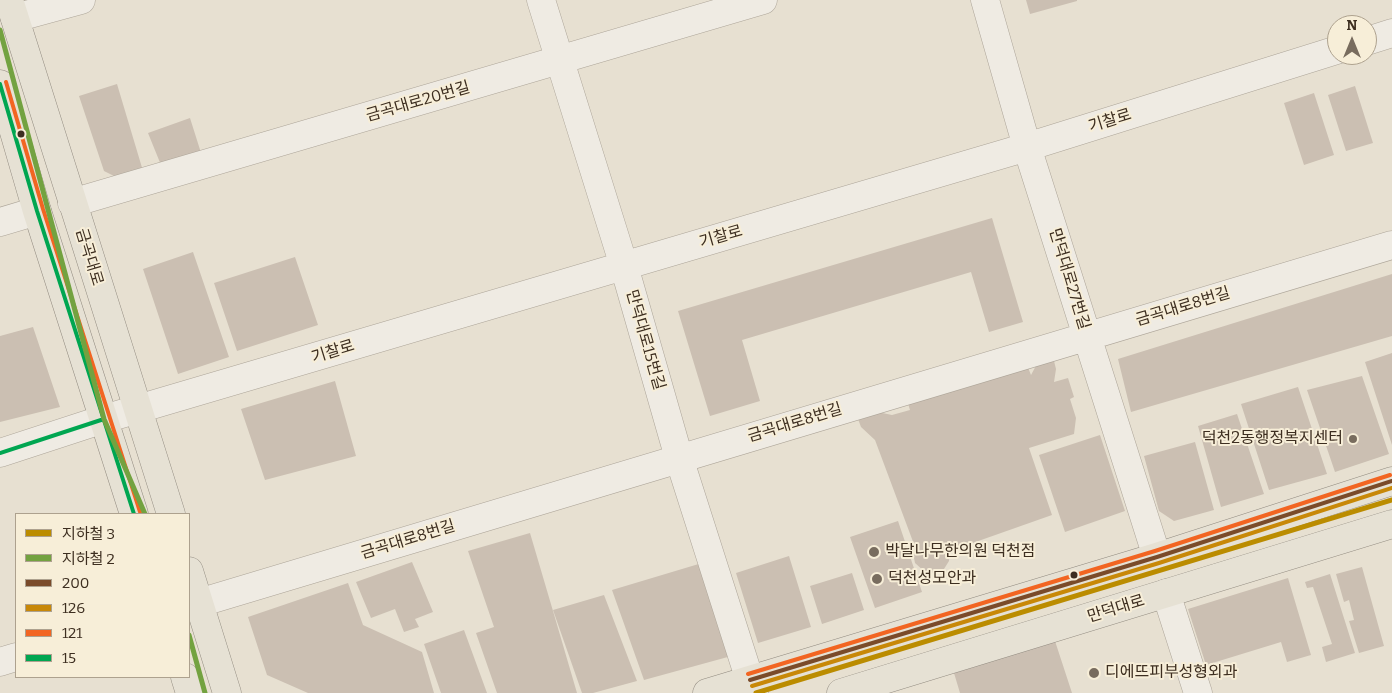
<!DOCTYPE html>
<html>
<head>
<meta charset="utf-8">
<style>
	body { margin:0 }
	#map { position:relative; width:1392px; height:693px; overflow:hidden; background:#e7e0d1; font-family:Bitter,"Noto Sans KR",serif }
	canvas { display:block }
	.legend { position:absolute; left:15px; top:513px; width:175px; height:165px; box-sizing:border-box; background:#f7eed8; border:1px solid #ada18e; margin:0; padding:6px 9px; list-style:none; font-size:15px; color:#3d2e20 }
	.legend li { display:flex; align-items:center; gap:10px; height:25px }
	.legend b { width:25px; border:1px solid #ada18e }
	.north { position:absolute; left:1327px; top:15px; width:50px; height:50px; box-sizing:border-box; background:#f7eed8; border:1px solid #ada18e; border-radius:50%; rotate:0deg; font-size:14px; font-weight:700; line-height:20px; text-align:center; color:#3d2e20 }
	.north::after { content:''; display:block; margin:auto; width:18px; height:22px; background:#786c5e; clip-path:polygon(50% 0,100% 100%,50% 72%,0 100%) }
</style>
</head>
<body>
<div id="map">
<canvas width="1392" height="693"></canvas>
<ul class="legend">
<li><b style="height:6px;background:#bb8c00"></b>지하철 3</li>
<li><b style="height:6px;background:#73a240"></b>지하철 2</li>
<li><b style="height:6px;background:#7a4b2a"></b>200</li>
<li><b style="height:6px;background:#c88808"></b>126</li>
<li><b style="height:6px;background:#f26522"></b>121</li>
<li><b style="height:6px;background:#00a651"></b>15</li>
</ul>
<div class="north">N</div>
</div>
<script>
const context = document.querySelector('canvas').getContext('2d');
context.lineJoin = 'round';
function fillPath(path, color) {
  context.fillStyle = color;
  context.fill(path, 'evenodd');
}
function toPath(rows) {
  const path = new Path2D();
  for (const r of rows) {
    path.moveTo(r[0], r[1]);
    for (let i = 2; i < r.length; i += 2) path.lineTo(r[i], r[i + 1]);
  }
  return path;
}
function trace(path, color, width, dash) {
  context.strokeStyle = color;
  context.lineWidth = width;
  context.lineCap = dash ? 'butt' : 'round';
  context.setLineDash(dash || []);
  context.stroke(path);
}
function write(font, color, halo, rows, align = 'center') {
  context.font = font + ' Bitter,"Noto Sans KR",serif';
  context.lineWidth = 4;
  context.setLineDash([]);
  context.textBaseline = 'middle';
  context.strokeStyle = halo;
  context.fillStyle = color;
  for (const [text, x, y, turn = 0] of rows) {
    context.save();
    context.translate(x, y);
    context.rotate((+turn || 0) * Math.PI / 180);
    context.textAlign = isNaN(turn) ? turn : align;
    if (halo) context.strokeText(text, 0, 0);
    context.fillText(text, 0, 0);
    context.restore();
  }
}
const building = toPath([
	[1026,0,1077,0,1077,1,1030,14],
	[117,84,143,171,118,178,104,171,79,96],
	[1355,86,1373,143,1346,151,1328,95],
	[1314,93,1334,155,1304,165,1284,103],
	[190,118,202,156,163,170,148,133],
	[992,218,1023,322,989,332,971,272,742,340,760,401,710,416,678,311],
	[193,252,229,357,178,374,143,269],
	[295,257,318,325,237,351,214,283],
	[1392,274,1392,336,1131,412,1118,359],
	[33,327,60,407,0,422,0,336],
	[1392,353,1392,445,1365,362],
	[1025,360,1031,375,1038,362,1054,361,1056,369,1054,382,1068,378,1074,397,1070,399,1076,418,1074,434,1029,448,1052,515,950,551,949,561,944,569,935,573,925,572,915,563,913,553,915,547,875,440,861,427,858,419,873,411,892,415,910,410,906,397],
	[1362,376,1389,454,1335,472,1307,390],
	[335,381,356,456,265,480,241,409],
	[1298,387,1327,474,1269,490,1241,404],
	[1237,414,1264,494,1221,507,1198,426],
	[1100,435,1125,511,1065,532,1039,455],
	[1195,442,1214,510,1174,521,1159,511,1144,456],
	[898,521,922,592,875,608,850,537],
	[530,533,553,611,577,693,497,693,476,633,494,627,468,551],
	[789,556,811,627,758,643,736,573],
	[412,562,433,612,415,619,419,627,404,632,395,609,371,618,356,582],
	[702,563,735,655,644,680,612,590],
	[1362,567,1384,646,1359,653,1349,621,1354,620,1349,600,1344,602,1336,574],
	[852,573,864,610,822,624,810,586],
	[1330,574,1355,653,1326,662,1322,647,1332,644,1313,587,1307,588,1305,582],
	[1288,578,1311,655,1287,662,1281,642,1206,665,1188,609],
	[348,583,363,625,422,652,434,693,308,693,267,675,248,617],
	[604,595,637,681,593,693,582,693,553,610],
	[464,630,487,693,441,693,424,644],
	[1055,641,1072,693,960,693,954,673]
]);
const minor = toPath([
	[541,0,624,266,679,458,754,693],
	[985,0,1027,147,1157,557],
	[15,18,81,0],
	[1367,41,1392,33],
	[72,203,763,0],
	[0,222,37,211],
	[0,453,104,419,1027,147,1337,50],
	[1166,593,1198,693],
	[199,603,1392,245],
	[0,662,16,657]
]);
const major = toPath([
	[9,0,171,514],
	[0,84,37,211,134,514],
	[189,571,227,693],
	[185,677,190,693],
	[707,693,1157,557,1392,481],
	[841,693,1392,524]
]);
const bus1 = toPath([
	[750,680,1157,557,1392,481]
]);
const bus2 = toPath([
	[752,686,1159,563,1392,488]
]);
const bus3 = toPath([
	[6,82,43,209,140,512],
	[748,674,1155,551,1390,475]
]);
const bus4 = toPath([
	[0,84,37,211,134,514],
	[0,453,104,419]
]);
const metro1 = toPath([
	[756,693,1392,500]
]);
const metro2 = toPath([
	[0,30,104,419,145,514],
	[189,635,205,693]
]);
const markers = [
	[21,134,4.5,"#3d2e20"],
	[1353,439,5,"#786c5e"],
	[874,552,6,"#786c5e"],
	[1074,575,4.5,"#3d2e20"],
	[877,579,6,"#786c5e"],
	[1094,673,6,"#786c5e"]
];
const streetNames = [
	["금곡대로20번길",418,102,-16],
	["기찰로",1110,121,-17],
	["기찰로",721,237,-16],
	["금곡대로",89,257,73],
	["만덕대로27번길",1069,279,73],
	["금곡대로8번길",1183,307,-17],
	["만덕대로15번길",645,340,74],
	["기찰로",333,352,-17],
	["금곡대로8번길",795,423,-17],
	["금곡대로8번길",408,540,-17],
	["만덕대로",1116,609,-17]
];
const poiNames = [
	["덕천2동행정복지센터",1343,439,"right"],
	["박달나무한의원 덕천점",885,552],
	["덕천성모안과",888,579],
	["디에뜨피부성형외과",1105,673]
];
fillPath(building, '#cbbfb2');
trace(minor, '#ada599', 29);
trace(major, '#928b80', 29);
trace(minor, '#efebe3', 28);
trace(major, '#e6e1d4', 28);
trace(bus1, '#7a4b2a', 4);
trace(bus2, '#c88808', 4);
trace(bus3, '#f26522', 4);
trace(bus4, '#00a651', 4);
trace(metro1, '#bb8c00', 5);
trace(metro2, '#73a240', 5);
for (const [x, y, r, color] of markers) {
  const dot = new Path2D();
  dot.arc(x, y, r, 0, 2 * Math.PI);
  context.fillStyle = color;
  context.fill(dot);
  trace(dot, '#f7eed8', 2);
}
write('16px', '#3d2e20', '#f7eed8', streetNames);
write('16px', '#3d2e20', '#f7eed8', poiNames, 'left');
</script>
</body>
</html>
